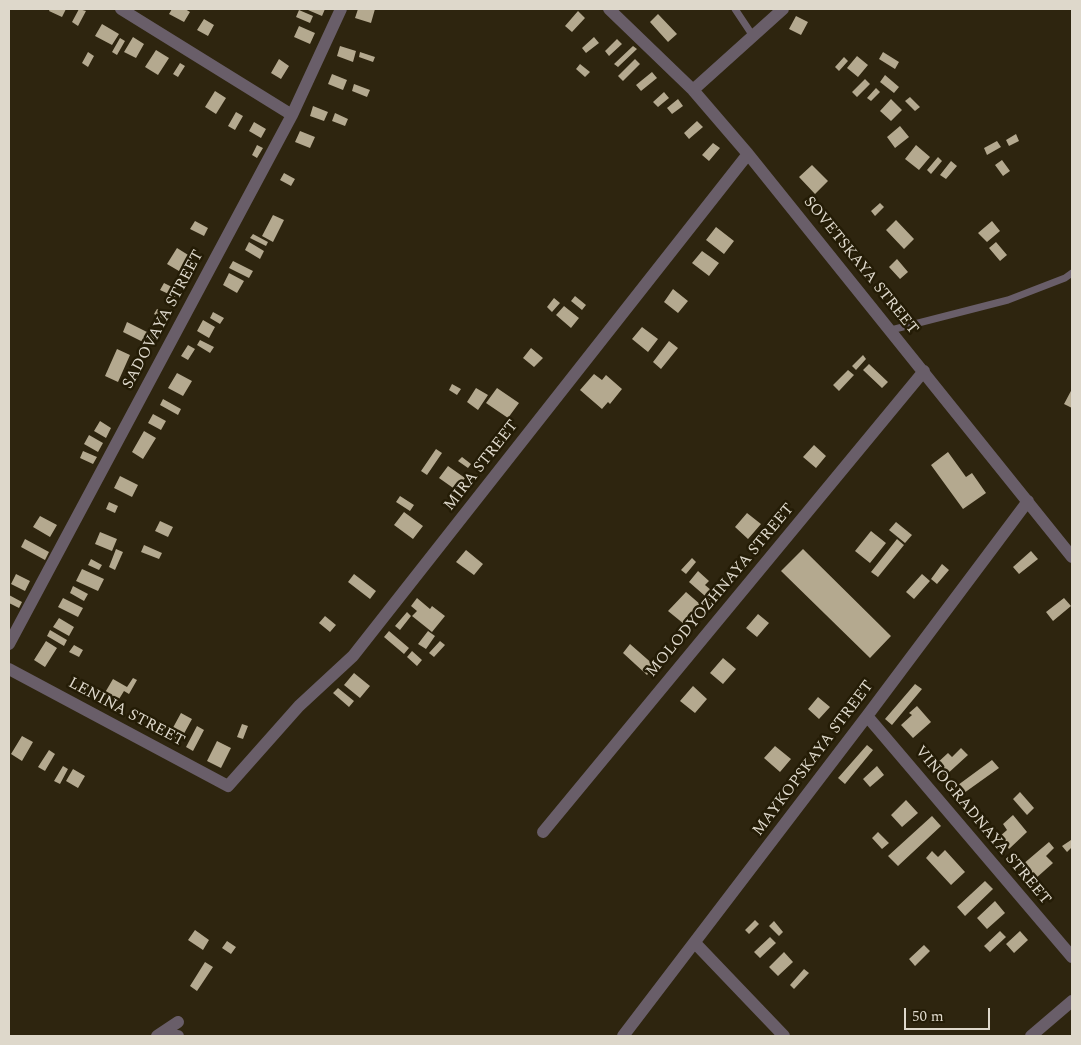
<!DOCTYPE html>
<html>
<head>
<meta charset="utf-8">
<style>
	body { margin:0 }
	#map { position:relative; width:1081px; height:1045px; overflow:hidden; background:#2e250f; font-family:Spectral,serif }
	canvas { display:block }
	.frame { position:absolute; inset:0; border:10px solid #ded8cb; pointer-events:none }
	.scale { position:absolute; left:904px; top:1008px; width:86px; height:22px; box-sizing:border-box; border:2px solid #ded8cb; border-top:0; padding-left:6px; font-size:15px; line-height:18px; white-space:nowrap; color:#ded8cb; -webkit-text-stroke:4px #241c06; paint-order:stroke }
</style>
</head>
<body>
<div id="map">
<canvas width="1081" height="1045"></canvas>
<div class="frame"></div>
<div class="scale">50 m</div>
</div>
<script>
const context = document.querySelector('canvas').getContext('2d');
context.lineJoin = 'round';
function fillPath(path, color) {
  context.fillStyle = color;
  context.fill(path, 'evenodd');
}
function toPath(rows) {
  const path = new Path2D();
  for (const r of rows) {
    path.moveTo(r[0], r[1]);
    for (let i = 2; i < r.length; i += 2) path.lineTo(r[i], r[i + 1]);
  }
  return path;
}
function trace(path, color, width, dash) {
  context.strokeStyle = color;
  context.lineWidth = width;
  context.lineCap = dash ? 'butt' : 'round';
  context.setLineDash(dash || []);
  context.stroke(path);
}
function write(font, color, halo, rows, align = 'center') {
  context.font = font + ' Spectral,serif';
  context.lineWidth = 5;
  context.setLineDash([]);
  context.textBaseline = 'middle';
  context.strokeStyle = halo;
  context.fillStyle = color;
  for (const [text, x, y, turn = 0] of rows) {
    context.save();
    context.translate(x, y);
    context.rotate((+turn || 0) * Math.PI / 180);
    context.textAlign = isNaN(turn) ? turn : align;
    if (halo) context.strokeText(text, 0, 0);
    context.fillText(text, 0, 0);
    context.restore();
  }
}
const building = toPath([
	[50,9,66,9,62,17,49,11],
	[79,9,86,11,78,26,72,22],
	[172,9,185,9,190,12,184,22,169,14],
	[309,9,325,9,322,16,308,10],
	[358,9,375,9,371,23,355,18],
	[299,10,313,16,310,23,296,17],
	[578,11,585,18,572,32,565,26],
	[658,14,677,34,668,42,650,22],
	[796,16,808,22,801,35,789,29],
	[204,19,214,25,208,36,197,30],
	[102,24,119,34,112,45,95,36],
	[299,26,315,33,310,44,294,37],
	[133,37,144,44,136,58,124,52],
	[594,37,599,43,586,53,582,48],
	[120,38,125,41,117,55,112,52],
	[617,39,622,44,609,56,605,51],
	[340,46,356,51,353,62,337,56],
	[633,46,637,49,618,67,614,64],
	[156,50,169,58,158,75,145,67],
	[88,52,94,56,88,67,82,63],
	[360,52,375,57,373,62,359,57],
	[883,52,899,62,895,69,879,59],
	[857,56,868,65,858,77,847,68],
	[844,57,848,61,839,71,835,67],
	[279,59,289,66,281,79,271,73],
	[635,59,640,64,623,81,618,76],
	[180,63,185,66,178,77,173,74],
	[580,64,590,72,585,77,576,69],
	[652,72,657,78,641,91,636,85],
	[332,74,347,80,343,90,328,84],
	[885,75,899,87,894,93,880,82],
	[865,79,870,84,857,97,852,92],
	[354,84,370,90,367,97,352,91],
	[876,88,880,92,871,101,867,98],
	[215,91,226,98,216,114,205,107],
	[664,92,669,98,658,107,653,102],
	[910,97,920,107,915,111,905,101],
	[678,99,683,106,672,114,667,108],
	[891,99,902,110,891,121,880,111],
	[313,106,328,112,324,121,310,116],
	[236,112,243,116,235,130,228,126],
	[335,113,348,119,345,126,332,121],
	[697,121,703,127,689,139,684,133],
	[254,122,266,129,261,138,249,131],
	[900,126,909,137,895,148,887,137],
	[300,131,315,137,310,148,295,142],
	[1016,134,1019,141,1009,146,1006,140],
	[997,141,1001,147,987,155,984,148],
	[713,143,720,148,709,161,702,155],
	[257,145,263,148,257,158,252,155],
	[916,145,930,157,919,170,905,159],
	[938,157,942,161,931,174,927,170],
	[1002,160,1010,171,1003,176,995,165],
	[951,161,957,166,946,179,940,175],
	[812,165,828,181,815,194,799,177],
	[284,173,295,179,291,186,280,180],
	[880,203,884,207,875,216,871,211],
	[273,215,284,220,273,242,262,236],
	[896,220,914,239,904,249,886,230],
	[195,221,208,228,204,236,190,229],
	[992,221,1000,231,987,242,978,233],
	[716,227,734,241,724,254,706,240],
	[253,234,268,242,266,246,250,238],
	[249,242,264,251,260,259,245,250],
	[996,242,1007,255,1000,261,989,248],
	[177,248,193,258,184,274,167,264],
	[702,251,719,263,709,276,692,263],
	[897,259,908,272,900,279,889,267],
	[233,261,253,271,249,278,229,268],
	[229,273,244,281,237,293,223,285],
	[164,283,178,290,175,297,160,290],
	[673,289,688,301,678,313,664,302],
	[575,296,586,305,582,310,571,301],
	[554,298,560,303,552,312,547,307],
	[564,306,579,318,571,328,556,315],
	[157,309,170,315,167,321,154,314],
	[213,312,224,318,220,324,210,318],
	[203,320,215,327,209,338,197,331],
	[127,322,155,336,151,346,123,332],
	[642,327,658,339,648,352,632,339],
	[200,340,214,347,210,353,197,345],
	[669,341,678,348,661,369,653,362],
	[188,345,195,349,188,360,181,356],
	[531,348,543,358,534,367,523,358],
	[117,349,130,355,118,382,105,376],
	[863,355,866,359,856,370,852,366],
	[869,364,888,382,882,388,863,370],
	[848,370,854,375,839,391,833,385],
	[177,373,192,381,183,396,168,388],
	[594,374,602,380,606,375,622,389,610,404,608,402,602,409,580,390],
	[452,384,461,389,457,395,449,390],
	[476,388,488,395,478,410,467,402],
	[497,388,519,403,508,418,486,403],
	[1072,389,1072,408,1064,404],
	[163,399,181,409,178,415,160,405],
	[153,414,166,421,161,430,148,423],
	[100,421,111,428,106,438,94,431],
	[144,431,156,438,143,459,132,452],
	[89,435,103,443,98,452,84,444],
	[814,445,826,456,816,468,803,457],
	[436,449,442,453,427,475,421,471],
	[83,451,97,457,93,464,80,458],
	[948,452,966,477,972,473,986,493,963,509,931,465],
	[462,457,471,464,468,468,458,461],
	[448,466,465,478,456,490,439,478],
	[120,476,138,485,132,497,114,488],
	[400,496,414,505,410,511,396,502],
	[109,502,118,506,115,513,106,509],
	[404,512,423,526,413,539,394,525],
	[747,513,761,524,748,539,735,527],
	[40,516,57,525,50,537,33,527],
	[160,521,173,527,168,537,155,531],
	[896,522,912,535,905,543,889,530],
	[871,531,886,543,870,563,855,551],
	[100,532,117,539,112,551,95,544],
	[25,539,49,552,45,560,21,547],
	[897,539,904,545,878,577,871,572],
	[144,545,162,553,159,559,141,552],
	[116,549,123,552,115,570,109,567],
	[803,549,891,636,870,658,781,571],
	[466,550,483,564,474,575,456,562],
	[1031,551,1038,559,1019,574,1013,567],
	[692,558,696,562,686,574,681,570],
	[91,559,102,565,99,570,88,565],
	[942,564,949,570,937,584,931,579],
	[82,569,104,579,98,591,76,581],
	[698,571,709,581,705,585,717,595,712,602,689,582],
	[16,574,30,581,25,591,11,584],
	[354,574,376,591,370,599,348,582],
	[922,574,930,581,914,599,906,592],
	[73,586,88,594,84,601,70,593],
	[686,592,701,605,684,624,668,611],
	[9,595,22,602,19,608,9,603],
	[63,598,83,608,78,617,58,607],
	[417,598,430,609,432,606,445,616,432,632,412,616,417,611,411,606],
	[1064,598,1071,606,1053,621,1046,612],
	[407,612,411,616,400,630,395,626],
	[758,614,769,623,757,637,746,628],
	[325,616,336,625,330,632,319,623],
	[59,618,74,627,69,636,53,627],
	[50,630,67,640,64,646,47,636],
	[389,631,409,648,404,654,384,637],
	[428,631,435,636,426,649,418,644],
	[46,641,57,648,45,667,34,660],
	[440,641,445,645,434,657,429,653],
	[630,644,655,666,647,675,623,653],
	[74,645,83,650,79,657,69,652],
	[412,651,422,660,417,666,407,657],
	[723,658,736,669,723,684,710,673],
	[354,673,370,686,360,698,344,685],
	[133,678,137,680,129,694,124,691,116,704,103,696,113,679,127,687],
	[915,684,922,689,892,725,885,719],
	[693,686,707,699,695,713,680,701],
	[338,688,354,701,349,707,333,693],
	[818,697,830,707,819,719,808,709],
	[917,706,931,722,913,738,901,725,912,715,909,713],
	[181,713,192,719,180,741,169,735],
	[242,724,248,726,243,739,237,737],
	[197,726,204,730,193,751,186,747],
	[22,736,33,742,22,761,11,754],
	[217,741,231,748,221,768,207,761],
	[867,745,873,750,845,784,838,778],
	[775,746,791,759,780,772,764,758],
	[961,748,968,755,945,776,935,765,948,753,952,757],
	[49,750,55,754,45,771,38,767],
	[992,760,999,768,964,793,958,785],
	[63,766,68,769,60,784,54,781],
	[877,766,884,775,870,787,863,779],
	[73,769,85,776,78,788,66,781],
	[1020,792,1034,808,1027,815,1013,799],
	[906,800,918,813,902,827,891,815],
	[1013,815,1027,832,1009,849,999,837,1007,830,1003,824],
	[932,816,941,826,898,866,888,856],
	[878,832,889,843,882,849,872,838],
	[1071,840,1072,847,1067,852,1062,846],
	[1049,842,1054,848,1046,856,1053,863,1035,879,1022,865],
	[945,850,965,872,951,885,926,858,932,851,938,857],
	[985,881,993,889,965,916,957,907],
	[995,901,1005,913,987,929,977,918],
	[755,920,759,924,749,934,745,930],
	[774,921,783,932,779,936,769,926],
	[195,930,209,940,203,950,188,940],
	[1000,931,1006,937,990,952,984,946],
	[1020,931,1028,940,1014,953,1006,944],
	[770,937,776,943,760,958,754,952],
	[227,941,236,947,231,954,222,948],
	[924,945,930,951,915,966,909,959],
	[784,952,793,962,778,976,769,967],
	[205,962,213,967,197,991,190,986],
	[804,969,809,973,794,989,790,985]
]);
const service = toPath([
	[735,9,753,36],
	[891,330,1008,300,1065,278,1072,273]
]);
const minor = toPath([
	[121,9,292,115],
	[609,9,693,90,748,154,1072,557],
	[693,90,783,9],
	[9,644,292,115,341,9],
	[9,669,228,786,299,706,353,656,748,154],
	[867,716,1072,957],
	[543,832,924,371],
	[695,943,784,1036],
	[157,1036,178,1022],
	[159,1036,178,1036],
	[623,1036,867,716,1028,501],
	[1031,1036,1072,1001]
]);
const streetNames = [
	["SOVETSKAYA STREET",860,266,51],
	["SADOVAYA STREET",164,320,-62],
	["MIRA STREET",482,466,-52],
	["MOLODYOZHNAYA STREET",721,591,-50],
	["LENINA STREET",126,713,28],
	["MAYKOPSKAYA STREET",814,759,-53],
	["VINOGRADNAYA STREET",982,826,50]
];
fillPath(building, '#b4a98f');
trace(service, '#695e69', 7);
trace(minor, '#695e69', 12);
write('16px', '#ded8cb', '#241c06', streetNames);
</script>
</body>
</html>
